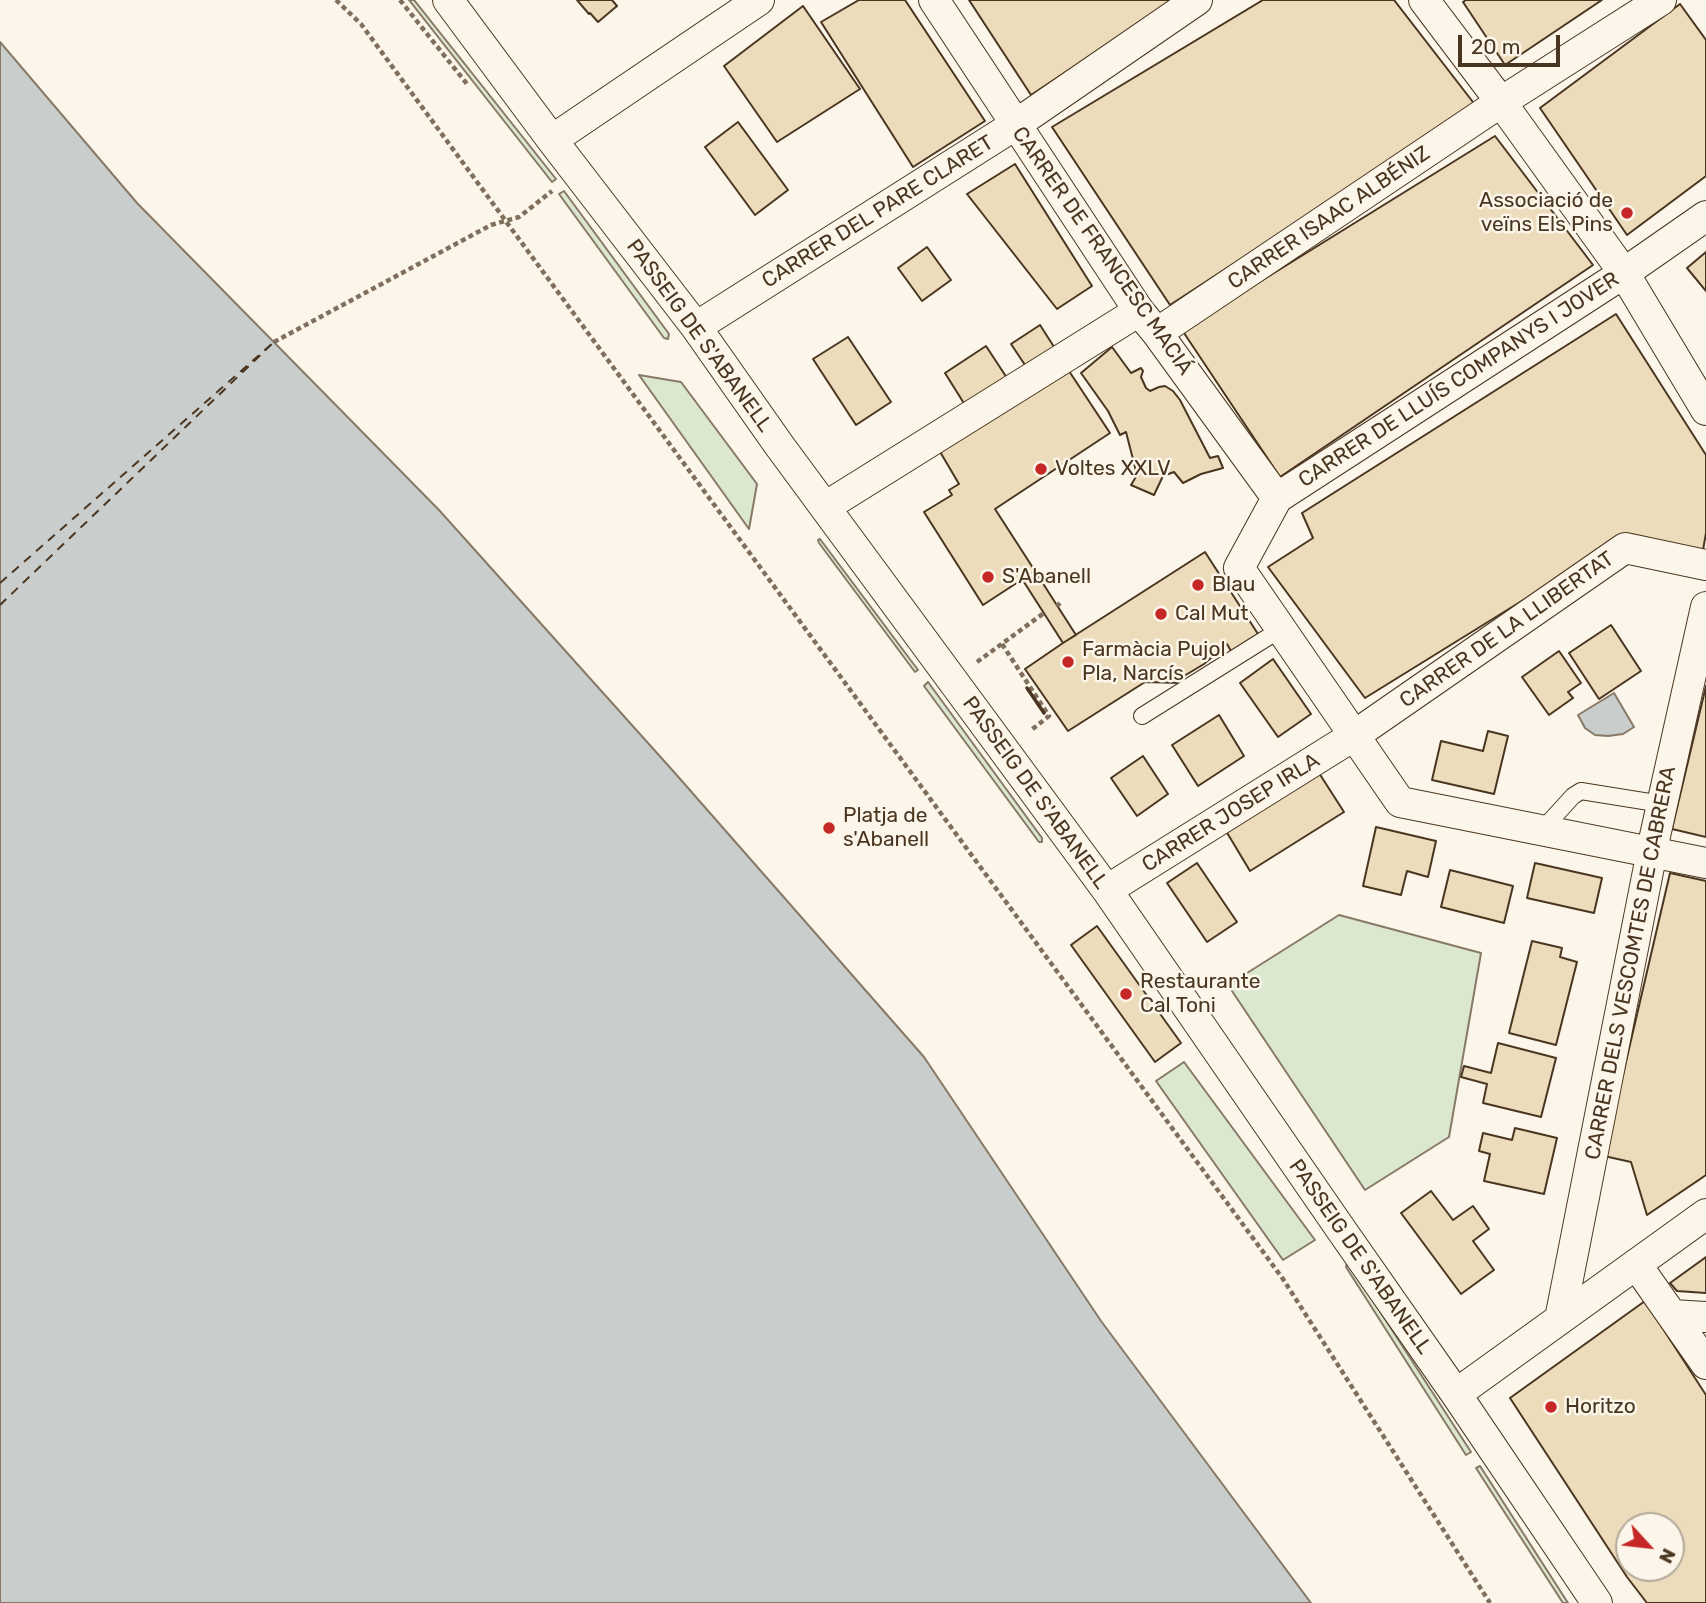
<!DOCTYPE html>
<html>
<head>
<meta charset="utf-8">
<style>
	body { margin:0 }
	#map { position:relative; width:1706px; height:1603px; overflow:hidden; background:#fbf6e9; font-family:Rubik,sans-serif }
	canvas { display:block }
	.north { position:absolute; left:1615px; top:1512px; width:70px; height:70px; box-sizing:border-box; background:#fbf6e9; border:2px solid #b4a999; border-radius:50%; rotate:117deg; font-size:19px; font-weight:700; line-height:28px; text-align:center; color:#4a3520 }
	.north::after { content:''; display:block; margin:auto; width:24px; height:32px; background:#c62828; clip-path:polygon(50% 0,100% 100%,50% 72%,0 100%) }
	.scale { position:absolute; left:1458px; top:35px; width:102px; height:32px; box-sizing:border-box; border:4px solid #4a3520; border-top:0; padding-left:9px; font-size:21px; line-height:24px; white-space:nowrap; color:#4a3520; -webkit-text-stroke:5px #fbf6e9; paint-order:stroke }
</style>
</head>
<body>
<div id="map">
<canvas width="1706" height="1603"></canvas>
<div class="north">N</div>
<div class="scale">20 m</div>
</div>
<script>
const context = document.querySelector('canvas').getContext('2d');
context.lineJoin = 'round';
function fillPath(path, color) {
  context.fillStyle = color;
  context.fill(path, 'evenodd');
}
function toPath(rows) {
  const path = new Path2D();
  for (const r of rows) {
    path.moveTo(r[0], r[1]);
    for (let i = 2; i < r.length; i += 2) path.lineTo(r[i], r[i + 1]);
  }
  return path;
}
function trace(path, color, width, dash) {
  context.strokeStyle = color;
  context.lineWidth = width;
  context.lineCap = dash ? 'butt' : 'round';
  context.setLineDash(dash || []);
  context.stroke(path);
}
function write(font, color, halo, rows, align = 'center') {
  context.font = font + ' Rubik,sans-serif';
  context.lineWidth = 5;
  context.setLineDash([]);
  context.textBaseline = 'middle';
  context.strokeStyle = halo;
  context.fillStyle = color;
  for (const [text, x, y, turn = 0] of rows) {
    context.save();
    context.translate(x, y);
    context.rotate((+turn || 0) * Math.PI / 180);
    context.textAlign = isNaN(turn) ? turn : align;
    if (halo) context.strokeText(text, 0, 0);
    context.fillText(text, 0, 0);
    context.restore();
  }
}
const green = toPath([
	[409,0,414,0,556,179,552,182,409,0],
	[564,191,669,334,668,339,664,338,559,194,564,191],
	[639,375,681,382,757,484,749,529,639,375],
	[820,539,918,670,915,672,819,543,818,540,820,539],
	[928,682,1042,838,1042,842,1039,842,924,686,928,682],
	[1339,915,1481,953,1449,1137,1365,1190,1228,985,1339,915],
	[1184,1062,1315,1240,1283,1260,1156,1081,1184,1062],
	[1347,1263,1350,1265,1471,1452,1466,1455,1346,1267,1347,1263],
	[1480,1466,1568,1603,1563,1603,1476,1468,1480,1466]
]);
const water = toPath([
	[0,42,137,203,439,510,674,772,924,1057,1101,1321,1311,1603,0,1603,0,42],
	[1614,693,1634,727,1623,734,1608,736,1595,735,1585,728,1578,715,1614,693]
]);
const ferry = toPath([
	[0,583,274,342,0,605]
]);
const building = toPath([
	[577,0,612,0,617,6,598,22,590,13,589,14,577,0],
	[859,0,905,0,985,121,913,167,821,22,859,0],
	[969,0,1175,0,1031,95,969,0],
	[1263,0,1394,0,1476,106,1170,305,1052,127,1263,0],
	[1466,0,1602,0,1505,65,1463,2,1466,0],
	[1680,4,1706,40,1706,176,1627,235,1540,108,1680,4],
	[803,6,860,89,777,142,724,66,803,6],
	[738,122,788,190,755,215,705,147,738,122],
	[1495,136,1593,265,1280,477,1182,330,1495,136],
	[1015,164,1092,286,1057,309,967,194,1015,164],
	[927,247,951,280,922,301,898,268,927,247],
	[1706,252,1706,291,1687,268,1706,252],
	[1616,314,1706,455,1706,533,1703,550,1630,534,1365,698,1268,567,1313,538,1302,513,1616,314],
	[1040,325,1056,350,1027,368,1011,344,1040,325],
	[848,337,891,402,856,425,813,359,848,337],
	[986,346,1007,378,965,405,945,373,986,346],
	[1112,347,1131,373,1141,368,1143,371,1141,377,1146,388,1150,391,1159,387,1165,386,1173,391,1180,400,1210,458,1218,456,1223,468,1201,474,1183,483,1174,472,1163,476,1154,495,1131,485,1137,475,1126,432,1120,435,1108,411,1081,373,1112,347],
	[1067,368,1110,433,995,509,1035,571,983,605,924,512,952,495,949,490,959,484,939,450,1067,368],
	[1205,552,1258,634,1231,651,1227,644,1204,664,1179,679,1181,683,1145,682,1068,731,1025,669,1063,643,1205,552],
	[1035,571,1076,635,1063,643,1022,579,1035,571],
	[1611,625,1641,671,1599,699,1569,653,1611,625],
	[1559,651,1581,683,1568,692,1573,698,1549,715,1522,677,1559,651],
	[1273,659,1311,714,1278,737,1240,683,1273,659],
	[1706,686,1706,837,1672,829,1706,686],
	[1219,715,1244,756,1198,786,1172,745,1219,715],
	[1488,731,1508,736,1494,794,1432,780,1441,741,1483,751,1488,731],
	[1143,756,1168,794,1137,816,1111,778,1143,756],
	[1319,773,1344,812,1250,871,1226,831,1319,773],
	[1376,827,1436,841,1428,877,1407,871,1401,895,1363,886,1376,827],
	[1197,863,1237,922,1207,942,1167,883,1197,863],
	[1535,863,1602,878,1594,913,1527,898,1535,863],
	[1450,870,1513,886,1504,923,1441,907,1450,870],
	[1670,873,1706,881,1706,1175,1647,1215,1631,1162,1604,1156,1670,873],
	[1097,926,1181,1043,1155,1062,1071,945,1097,926],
	[1532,941,1562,948,1560,957,1577,962,1556,1045,1509,1033,1532,941],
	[1498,1043,1556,1058,1541,1117,1483,1103,1487,1084,1461,1077,1464,1066,1491,1073,1498,1043],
	[1515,1128,1557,1138,1544,1194,1484,1181,1490,1154,1479,1151,1483,1133,1512,1140,1515,1128],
	[1431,1191,1453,1220,1473,1206,1489,1229,1473,1241,1494,1270,1461,1294,1401,1213,1431,1191],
	[1706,1257,1706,1293,1677,1291,1670,1283,1706,1257],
	[1645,1301,1706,1395,1706,1603,1647,1603,1627,1577,1510,1398,1645,1301],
	[1629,1526,1671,1526,1671,1568,1629,1568,1629,1526]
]);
const path = toPath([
	[336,0,361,24,1283,1279,1490,1603],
	[400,0,467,84],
	[274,342,491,225,519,217,552,191],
	[1057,606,1060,603],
	[1002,644,1049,716,1030,731],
	[977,662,1044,613]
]);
const lane = toPath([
	[1142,716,1281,629],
	[1542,830,1573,796,1581,791,1662,804]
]);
const street = toPath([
	[448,0,552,140,696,327,779,445,1107,890,1340,1228,1456,1394,1597,1603],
	[934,0,1139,311,1157,333,1277,498],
	[1424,0,1501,102,1624,273,1706,410],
	[552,140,759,0],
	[1706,216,1624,273,1277,498,1239,568,1400,802,1706,863],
	[696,327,1015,125,1197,0],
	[1157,333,1501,102,1661,0],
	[825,507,1139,311],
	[1107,890,1355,735,1625,548,1706,565],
	[1636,1264,1706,1364],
	[1672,1315,1706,1317],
	[1560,1319,1655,836,1706,607],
	[1456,1394,1706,1214]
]);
const wall = toPath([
	[1027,688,1044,713]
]);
const markers = [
	[1627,213,7,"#c62828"],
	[1041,469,7,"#c62828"],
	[988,577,7,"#c62828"],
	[1198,585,7,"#c62828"],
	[1161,614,7,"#c62828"],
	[1068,662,7,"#c62828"],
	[829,828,7,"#c62828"],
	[1126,994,7,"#c62828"],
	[1551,1407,7,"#c62828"]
];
const poiNames = [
	["Associació de",1613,201,"right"],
	["veïns Els Pins",1613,225,"right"],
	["Voltes XXLV",1055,469],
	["S'Abanell",1002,577],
	["Blau",1212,585],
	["Cal Mut",1175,614],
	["Farmàcia Pujol",1082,650],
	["Pla, Narcís",1082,674],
	["Platja de",843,816],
	["s'Abanell",843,840],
	["Restaurante",1140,982],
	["Cal Toni",1140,1006],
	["Horitzo",1565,1407]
];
const streetNames = [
	["CARRER DEL PARE CLARET",878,212,-32],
	["CARRER ISAAC ALBÉNIZ",1329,218,-34],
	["CARRER DE FRANCESC MACIÁ",1102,251,55],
	["PASSEIG DE S'ABANELL",699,336,54],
	["CARRER DE LLUÍS COMPANYS I JOVER",1459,380,-33],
	["CARRER DE LA LLIBERTAT",1507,630,-35],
	["PASSEIG DE S'ABANELL",1035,793,54],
	["CARRER JOSEP IRLA",1231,813,-32],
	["CARRER DELS VESCOMTES DE CABRERA",1631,963,-79],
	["PASSEIG DE S'ABANELL",1360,1257,55]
];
fillPath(green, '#dce7d0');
trace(green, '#887966', 2);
fillPath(water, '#c9cecd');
trace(water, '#887966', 2);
trace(ferry, '#4a3520', 2, [9, 7]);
fillPath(building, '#ecdcbc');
trace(building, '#4a3520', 2);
trace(lane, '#4a3520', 18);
trace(street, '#4a3520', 32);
trace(path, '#7f6f5c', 4.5, [5, 3.5]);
trace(lane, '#fbf6e9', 16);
trace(street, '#fbf6e9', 30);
trace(wall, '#4a3520', 3.5);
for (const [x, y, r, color] of markers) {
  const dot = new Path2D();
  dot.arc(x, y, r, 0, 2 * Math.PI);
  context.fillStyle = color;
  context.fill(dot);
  trace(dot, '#fbf6e9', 2.5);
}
write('21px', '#4a3520', '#fbf6e9', poiNames, 'left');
write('21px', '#4a3520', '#fbf6e9', streetNames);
</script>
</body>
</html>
